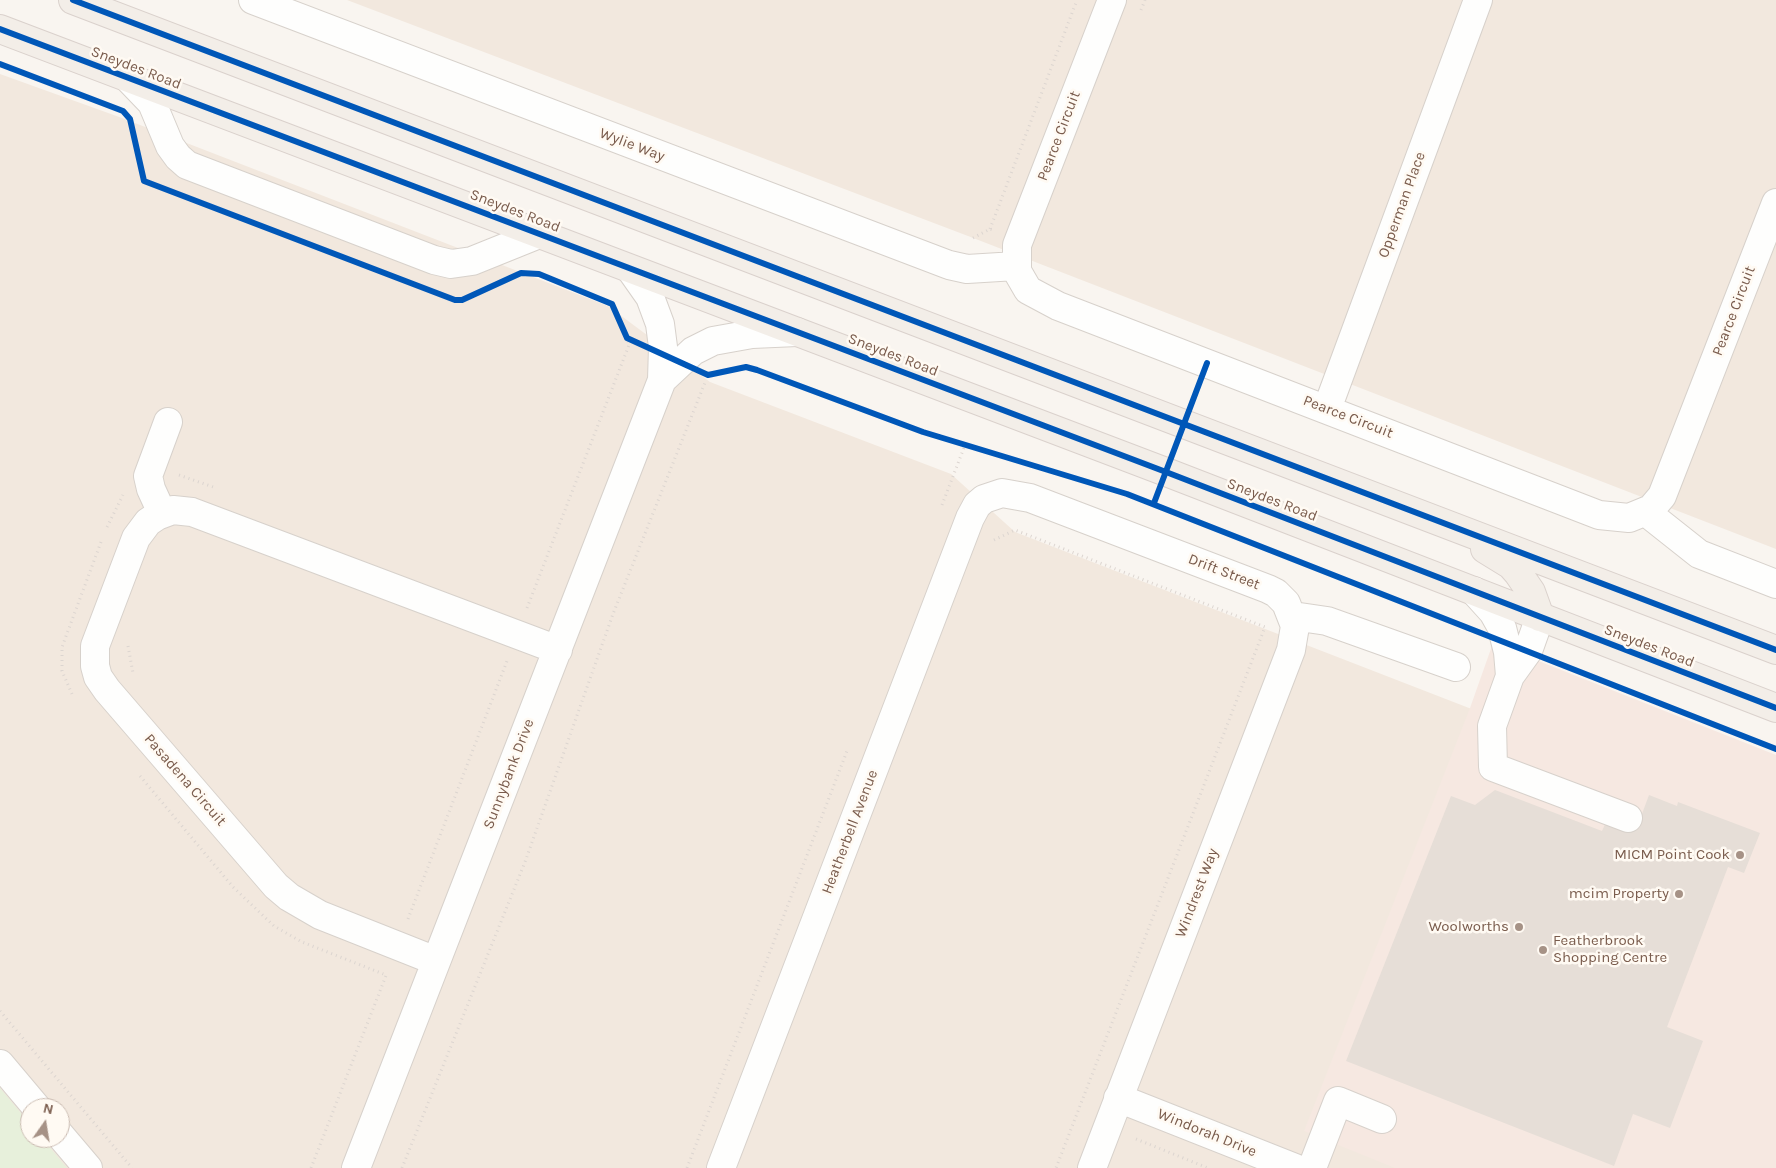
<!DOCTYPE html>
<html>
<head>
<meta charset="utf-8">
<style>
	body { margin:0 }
	#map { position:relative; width:1776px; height:1168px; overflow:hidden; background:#f9f5f0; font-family:Karla,sans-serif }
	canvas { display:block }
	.north { position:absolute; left:20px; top:1098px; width:50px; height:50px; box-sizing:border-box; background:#fffaf3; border:1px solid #cabbb1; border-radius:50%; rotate:13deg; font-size:14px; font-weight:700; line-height:20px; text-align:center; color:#7a5c4d }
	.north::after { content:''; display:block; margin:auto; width:18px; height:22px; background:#a69286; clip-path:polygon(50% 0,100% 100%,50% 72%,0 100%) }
</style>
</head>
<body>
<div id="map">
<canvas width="1776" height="1168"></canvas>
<div class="north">N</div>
</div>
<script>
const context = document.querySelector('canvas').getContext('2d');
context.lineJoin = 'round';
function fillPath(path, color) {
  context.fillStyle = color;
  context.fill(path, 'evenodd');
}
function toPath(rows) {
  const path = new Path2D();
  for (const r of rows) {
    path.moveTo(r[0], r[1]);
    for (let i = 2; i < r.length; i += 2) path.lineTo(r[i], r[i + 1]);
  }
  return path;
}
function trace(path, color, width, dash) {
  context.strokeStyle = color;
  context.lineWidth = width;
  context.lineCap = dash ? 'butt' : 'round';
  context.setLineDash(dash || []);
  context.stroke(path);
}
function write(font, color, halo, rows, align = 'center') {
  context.font = font + ' Karla,sans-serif';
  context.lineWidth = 5;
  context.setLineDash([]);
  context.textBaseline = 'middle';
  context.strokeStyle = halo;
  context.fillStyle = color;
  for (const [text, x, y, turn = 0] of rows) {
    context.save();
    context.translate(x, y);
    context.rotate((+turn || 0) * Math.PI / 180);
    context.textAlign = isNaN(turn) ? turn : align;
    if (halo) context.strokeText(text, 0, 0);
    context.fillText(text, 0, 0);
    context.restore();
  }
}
const residential = toPath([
	[347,0,1776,0,1776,549,968,236],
	[0,74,122,118,608,306,710,382,951,474,1015,532,1469,708,1776,755,1776,1168,0,1168],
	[30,1108,60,1108,60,1138,30,1138]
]);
const commercial = toPath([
	[1493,643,1776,755,1776,1168,1395,1168,1304,1131,1470,708]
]);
const green = toPath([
	[0,1088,30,1124,30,1138,42,1138,67,1168,0,1168]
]);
const building = toPath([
	[1495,790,1602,831,1607,820,1636,830,1649,795,1677,806,1678,802,1760,833,1744,873,1728,867,1667,1027,1703,1041,1670,1128,1633,1114,1614,1166,1346,1061,1451,796,1475,805]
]);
const path = toPath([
	[1141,10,1145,0],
	[990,229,1077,0],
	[973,238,990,229,993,230],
	[179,475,216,488],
	[942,505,965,445],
	[107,527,123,495],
	[994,540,1015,530,1265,627,1056,1168],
	[527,608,629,345,627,338],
	[128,646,133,673],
	[72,694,62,671,62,647,101,542],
	[140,776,233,887,274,926,302,942,386,975],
	[408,919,507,661],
	[0,1011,132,1168],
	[1136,1139,1208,1168],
	[311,1168,387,973],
	[402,1168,525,862,613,614,706,380],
	[687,1168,847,751]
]);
const minor = toPath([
	[253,0,949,265,967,269,1016,266],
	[1112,0,1017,245,1017,271,1028,290,1058,306,1599,515,1629,518,1651,509,1662,496,1776,203],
	[128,78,152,103,170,146,178,157,187,165,434,260,451,264,472,261,539,234],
	[662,380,693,351,713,341,752,334,797,332],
	[1327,409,1478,0],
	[1646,512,1699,554,1776,584],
	[162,513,151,489,148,476,168,422],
	[1474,591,1493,612,1502,628,1508,652,1510,676],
	[1293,616,1327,621,1456,667],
	[1540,617,1528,651,1510,676,1492,726,1493,767,1628,818],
	[436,961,320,915,289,897,276,886,107,690,98,677,95,666,95,646,136,538,148,522,157,516,173,510,192,512,558,650],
	[0,1064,37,1108],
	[1118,1098,1295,1168],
	[60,1135,88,1168],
	[356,1168,662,380,663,347,660,324,650,297,631,270],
	[721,1168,970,518,977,505,984,499,1002,493,1030,498,1268,589,1276,593,1286,603,1295,626,1291,650,1092,1168],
	[1312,1168,1338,1101,1382,1119]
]);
const major = toPath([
	[73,0,1776,650],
	[0,29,1166,472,1776,708],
	[1485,549,1511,565,1518,573,1531,592,1540,617]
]);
const cycleway = toPath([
	[73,0,1776,650],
	[0,29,1166,472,1776,708],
	[0,64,123,111,130,119,144,181,455,300,462,300,521,273,539,274,612,304,627,338,708,375,746,367,757,370,923,432,1127,494,1776,749],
	[1154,503,1207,363]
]);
const markers = [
	[1740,855,5,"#a69286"],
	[1679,894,5,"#a69286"],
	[1519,927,5,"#a69286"],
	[1543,950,5,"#a69286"]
];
const streetNames = [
	["Sneydes Road",136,68,21],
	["Pearce Circuit",1059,136,-69],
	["Wylie Way",632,145,21],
	["Opperman Place",1402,205,-70],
	["Sneydes Road",515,211,21],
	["Pearce Circuit",1734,311,-69],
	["Sneydes Road",893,355,21],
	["Pearce Circuit",1348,417,21],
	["Sneydes Road",1272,500,21],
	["Drift Street",1224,572,21],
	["Sneydes Road",1649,646,21],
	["Sunnybank Drive",509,774,-69],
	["Pasadena Circuit",185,780,49],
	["Heatherbell Avenue",850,832,-69],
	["Windrest Way",1197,893,-69],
	["Windorah Drive",1207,1133,22]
];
const poiNames = [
	["MICM Point Cook",1730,855],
	["mcim Property",1669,894],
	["Woolworths",1509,927],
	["Featherbrook",1553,941,"left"],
	["Shopping Centre",1553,958,"left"]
];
fillPath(residential, '#f2e8de');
fillPath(commercial, '#f6e8e1');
fillPath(green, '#e7f0db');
fillPath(building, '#e6ded7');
trace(minor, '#d7d1cb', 30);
trace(major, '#dad1cc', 30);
trace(path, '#dcd5d0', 3, [1, 4]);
trace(minor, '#fefefd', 28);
trace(major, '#f3eee8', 28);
trace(cycleway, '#0057b8', 6);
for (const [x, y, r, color] of markers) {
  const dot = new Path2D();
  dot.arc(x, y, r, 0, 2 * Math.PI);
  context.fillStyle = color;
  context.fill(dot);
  trace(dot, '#fffaf3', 2);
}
write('15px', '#7a5c4d', '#fffaf3', streetNames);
write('15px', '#7a5c4d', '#fffaf3', poiNames, 'right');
</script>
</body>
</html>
